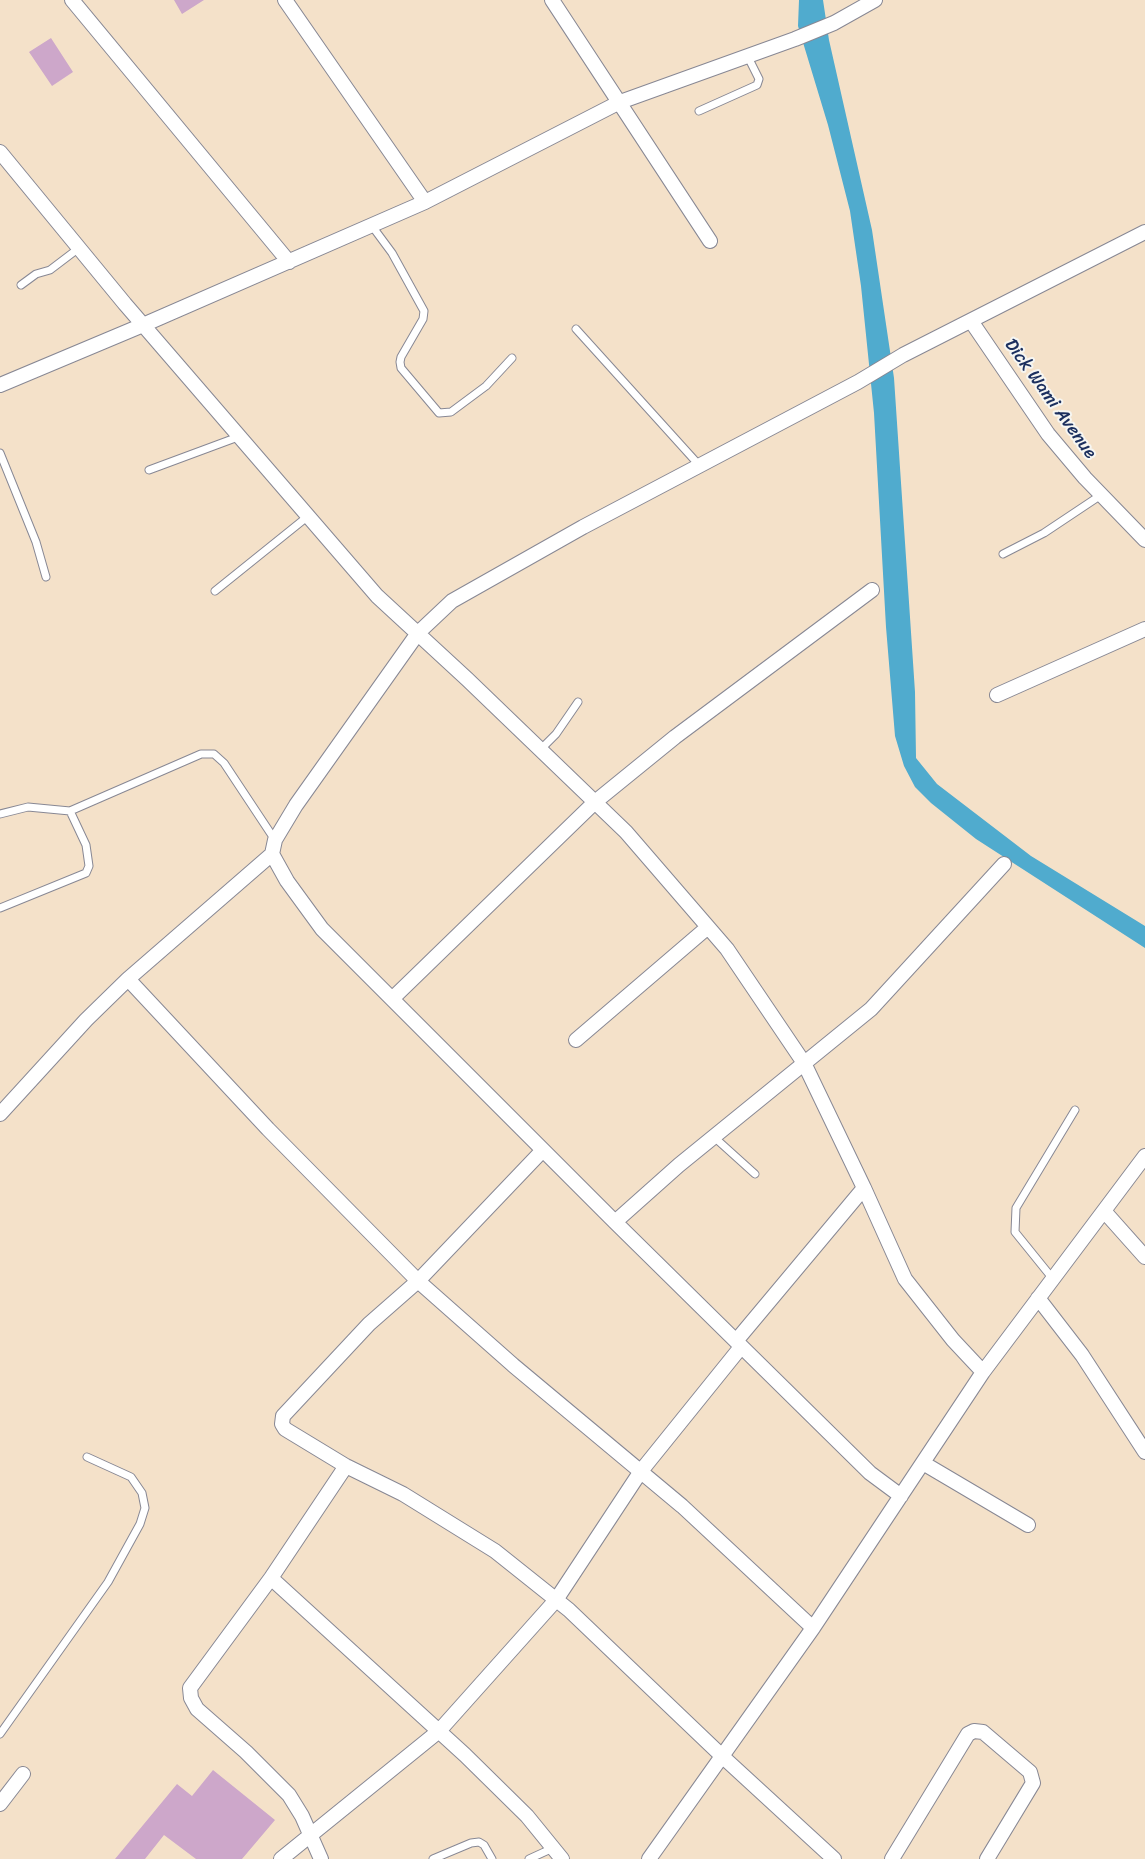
<!DOCTYPE html>
<html>
<head>
<meta charset="utf-8">
<style>
	body { margin:0 }
	canvas { display:block; background:#f4e1c9 }
</style>
</head>
<body>
<canvas width="1145" height="1859"></canvas>
<script>
const context = document.querySelector('canvas').getContext('2d');
context.lineJoin = 'round';
function fillPath(path, color) {
  context.fillStyle = color;
  context.fill(path, 'evenodd');
}
function toPath(rows) {
  const path = new Path2D();
  for (const r of rows) {
    path.moveTo(r[0], r[1]);
    for (let i = 2; i < r.length; i += 2) path.lineTo(r[i], r[i + 1]);
  }
  return path;
}
function trace(path, color, width, dash) {
  context.strokeStyle = color;
  context.lineWidth = width;
  context.lineCap = dash ? 'butt' : 'round';
  context.setLineDash(dash || []);
  context.stroke(path);
}
function write(font, color, halo, rows, align = 'center') {
  context.font = font + ' Sriracha,sans-serif';
  context.lineWidth = 4;
  context.setLineDash([]);
  context.textBaseline = 'middle';
  context.strokeStyle = halo;
  context.fillStyle = color;
  for (const [text, x, y, turn = 0] of rows) {
    context.save();
    context.translate(x, y);
    context.rotate((+turn || 0) * Math.PI / 180);
    context.textAlign = isNaN(turn) ? turn : align;
    if (halo) context.strokeText(text, 0, 0);
    context.fillText(text, 0, 0);
    context.restore();
  }
}
const water = toPath([
	[799,0,823,0,829,40,872,230,894,378,915,692,916,758,937,784,1031,856,1145,926,1145,948,976,839,931,803,915,787,904,766,895,736,886,627,874,413,861,286,850,211,828,125,798,26]
]);
const building = toPath([
	[174,0,204,0,182,14],
	[51,38,73,72,52,86,29,52],
	[213,1770,275,1820,242,1859,196,1859,164,1835,145,1859,115,1859,177,1784,192,1796]
]);
const lane = toPath([
	[699,111,757,85,759,79,748,57],
	[372,226,392,253,424,311,423,319,401,357,400,362,401,368,439,413,451,412,486,386,512,358],
	[21,285,36,274,50,270,79,248],
	[576,329,699,465],
	[0,453,36,542,46,577],
	[149,470,238,437],
	[1003,554,1044,533,1101,495],
	[215,591,307,517],
	[541,749,556,734,578,702],
	[0,814,28,807,70,811,201,754,214,754,224,763,275,840],
	[0,908,86,873,89,866,86,845,70,811],
	[714,1137,755,1174],
	[1053,1279,1015,1232,1016,1208,1075,1110],
	[0,1734,108,1582,140,1524,145,1508,142,1493,131,1477,87,1457],
	[433,1859,471,1843,479,1842,484,1845,492,1859],
	[529,1859,553,1848]
]);
const street = toPath([
	[72,0,289,262],
	[285,0,425,202],
	[552,0,710,241],
	[0,152,125,304,377,596,467,679,626,832,727,949,804,1063,864,1188,905,1279,953,1340,983,1372],
	[971,321,1048,434,1085,478,1145,540],
	[0,385,143,325,425,202,620,102,795,39,834,23,875,0],
	[997,695,1145,629],
	[128,979,268,1129,418,1281,513,1365,682,1506,813,1628],
	[392,999,595,802,675,737,872,590],
	[576,1040,708,927],
	[0,1114,86,1020,128,979,272,854],
	[543,1150,418,1281,369,1324,283,1416,282,1424,285,1429,346,1466,403,1494,495,1551,569,1610,723,1757,834,1859],
	[1104,1211,1145,1257],
	[615,1222,679,1165,871,1009,1004,864],
	[1038,1298,1082,1355,1145,1452],
	[736,1341,864,1188],
	[923,1463,1028,1525],
	[901,1496,870,1473,615,1222,322,929,287,881,272,854,275,840,296,805,418,633,452,601,583,527,858,382,903,355,1145,232],
	[271,1578,465,1755,527,1816,562,1859],
	[0,1804,23,1774],
	[281,1859,439,1731,556,1600,641,1471,741,1347],
	[321,1859,302,1816,289,1795,246,1752,197,1709,191,1698,190,1688,271,1578,346,1466],
	[649,1859,813,1628,983,1372,1145,1156],
	[892,1859,968,1734,974,1731,983,1732,1030,1772,1033,1783,987,1859]
]);
const streetNames = [
	["Dick Wami Avenue",1050,399,54]
];
fillPath(water, '#50abce');
fillPath(building, '#cda7ca');
trace(lane, '#888894', 9);
trace(street, '#888894', 16);
trace(lane, '#fff', 7);
trace(street, '#fff', 14);
write('18px', '#1b2f5e', '#f6f6f2', streetNames);
</script>
</body>
</html>
